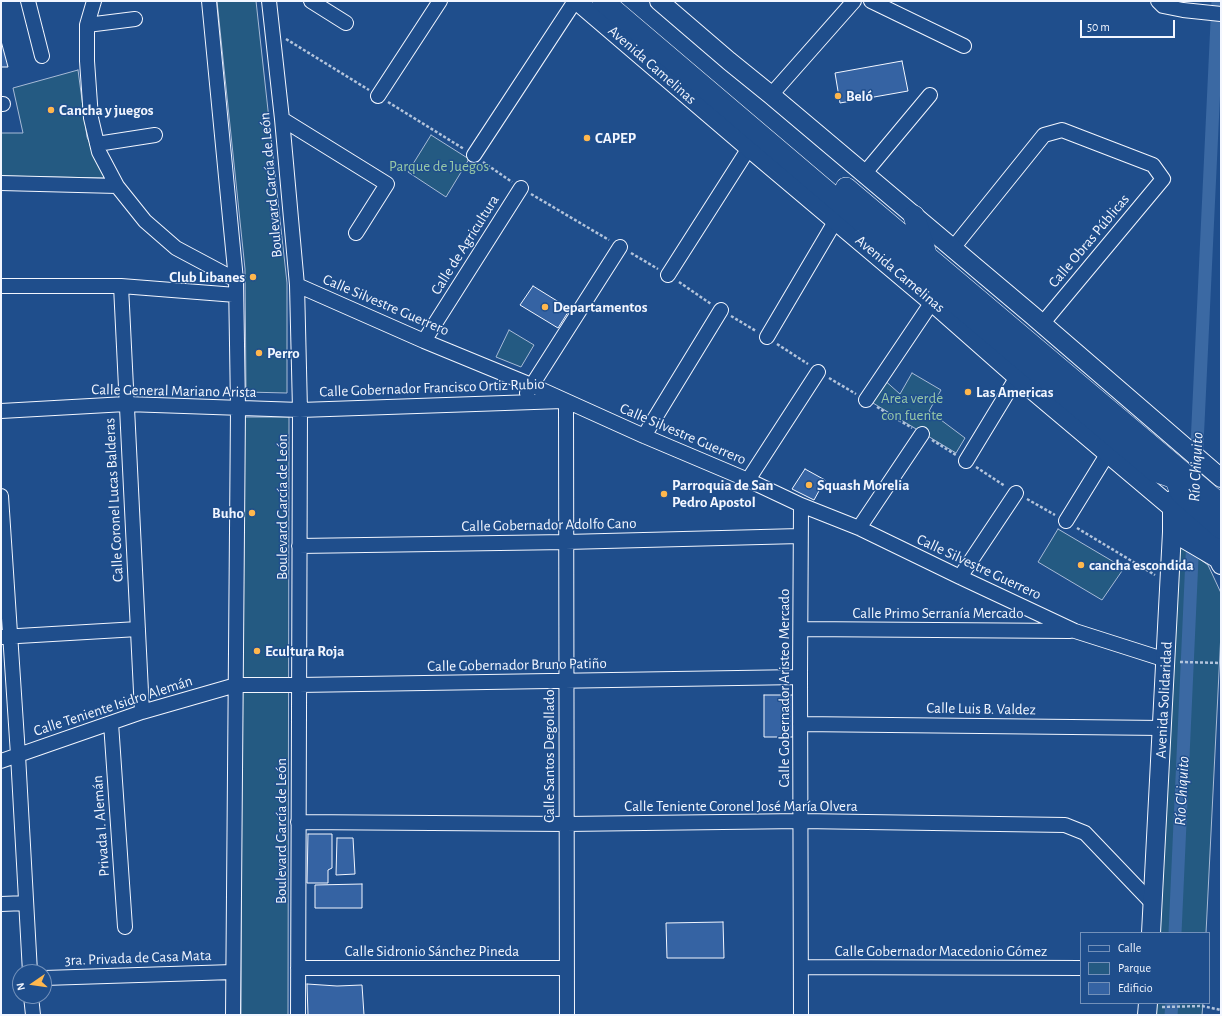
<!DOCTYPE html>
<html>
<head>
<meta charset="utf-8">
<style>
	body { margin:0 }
	#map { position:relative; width:1222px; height:1016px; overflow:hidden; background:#1f4e8c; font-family:"Alegreya Sans",sans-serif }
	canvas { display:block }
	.frame { position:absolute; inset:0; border:2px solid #f2f6ff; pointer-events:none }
	.legend { position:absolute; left:1080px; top:932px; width:130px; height:72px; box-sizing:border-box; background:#1f4e8c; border:1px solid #7391ba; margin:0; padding:5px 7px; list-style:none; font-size:12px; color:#f2f6ff }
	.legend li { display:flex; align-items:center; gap:8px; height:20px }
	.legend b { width:20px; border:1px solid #7391ba }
	.north { position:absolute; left:12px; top:964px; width:40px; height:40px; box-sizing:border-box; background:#1f4e8c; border:1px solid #7391ba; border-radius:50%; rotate:257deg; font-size:11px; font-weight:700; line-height:16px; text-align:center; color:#f2f6ff }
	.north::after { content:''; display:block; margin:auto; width:14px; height:18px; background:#ffb74d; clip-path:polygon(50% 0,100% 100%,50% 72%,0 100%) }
	.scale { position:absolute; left:1080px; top:20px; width:95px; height:18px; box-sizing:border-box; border:2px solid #f2f6ff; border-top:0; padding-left:5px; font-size:12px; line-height:14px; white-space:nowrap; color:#f2f6ff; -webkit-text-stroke:3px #1f4e8c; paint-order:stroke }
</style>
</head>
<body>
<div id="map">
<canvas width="1222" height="1016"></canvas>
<div class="frame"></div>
<ul class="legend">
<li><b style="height:5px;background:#1f4e8c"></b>Calle</li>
<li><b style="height:11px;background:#245a82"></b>Parque</li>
<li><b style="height:11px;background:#3563a3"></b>Edificio</li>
</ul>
<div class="north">N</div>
<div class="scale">50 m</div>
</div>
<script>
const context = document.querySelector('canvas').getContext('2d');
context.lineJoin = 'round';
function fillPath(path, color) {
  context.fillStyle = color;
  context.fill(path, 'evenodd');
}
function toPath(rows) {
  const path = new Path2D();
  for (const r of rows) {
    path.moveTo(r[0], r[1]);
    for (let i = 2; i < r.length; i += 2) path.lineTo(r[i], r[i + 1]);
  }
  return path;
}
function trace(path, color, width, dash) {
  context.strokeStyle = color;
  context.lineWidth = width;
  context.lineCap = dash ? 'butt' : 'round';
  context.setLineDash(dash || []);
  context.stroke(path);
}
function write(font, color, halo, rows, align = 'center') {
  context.font = font + ' "Alegreya Sans",sans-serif';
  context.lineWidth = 3;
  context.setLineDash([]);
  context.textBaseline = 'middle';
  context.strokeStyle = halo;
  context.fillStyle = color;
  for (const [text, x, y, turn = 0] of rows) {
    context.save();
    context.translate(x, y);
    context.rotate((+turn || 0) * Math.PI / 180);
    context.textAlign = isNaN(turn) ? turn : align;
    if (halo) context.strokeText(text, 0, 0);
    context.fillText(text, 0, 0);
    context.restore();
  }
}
const green = toPath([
	[217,1,256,1,287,283,287,393,246,392,245,269,217,1],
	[78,70,87,137,105,178,1,176,1,133,23,133,13,88,78,70],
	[431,135,469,159,446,197,408,172,431,135],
	[509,330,534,345,521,367,496,357,509,330],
	[912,373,941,390,929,411,965,438,956,453,868,400,882,378,900,394,912,373],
	[242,417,289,417,288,1015,241,1015,242,417],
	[1058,529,1124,568,1102,600,1038,562,1058,529],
	[1170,538,1208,565,1221,593,1221,632,1206,933,1149,933,1170,538],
	[1146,1003,1203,1003,1202,1015,1145,1015,1146,1003]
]);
const canal = toPath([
	[1195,487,1218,1],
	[1175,933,1193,536],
	[1171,1015,1172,1003]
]);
const building = toPath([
	[1,41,8,67,1,67,1,41],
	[902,61,908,91,840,103,835,73,902,61],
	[533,286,570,309,558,328,520,305,533,286],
	[805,469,825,480,814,500,792,489,805,469],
	[764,695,793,695,793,737,764,737,764,695],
	[308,834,332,834,332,868,328,870,328,883,307,883,308,834],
	[337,838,353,838,355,874,336,875,337,838],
	[362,884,362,908,315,908,315,885,362,884],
	[723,922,724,958,667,958,666,923,723,922],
	[307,984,337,986,362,985,364,1015,308,1015,307,984]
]);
const path = toPath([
	[286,39,369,90],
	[388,102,464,149],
	[483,162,512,182],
	[531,194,609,240],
	[631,253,658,269],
	[679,282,711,304],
	[731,316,756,331],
	[777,344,808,364],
	[829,378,856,394],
	[877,407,912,428],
	[932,440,956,455],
	[976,467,1005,486],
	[1027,499,1055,515],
	[1077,528,1155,575],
	[1180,662,1221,663],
	[1162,1007,1202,1006,1221,1010]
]);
const minor = toPath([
	[28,1,42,56],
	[94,1,87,25,87,61,91,118,99,152,117,186,145,221,176,248,236,280],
	[209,1,236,280,238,408,233,1015],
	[269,1,282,119,297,285,300,410,298,1015],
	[311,1,346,23],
	[871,1,964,46],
	[1158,1,1163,6,1183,10,1221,14],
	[87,25,135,19],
	[771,95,854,1],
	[378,96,440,1],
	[1,104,3,104],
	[282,119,387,184,356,233],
	[97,144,155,135],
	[474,155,575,1],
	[864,174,930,95],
	[1,183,117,186],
	[953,248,1044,135,1062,130,1153,165,1163,179,1042,324],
	[668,275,749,148],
	[297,285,424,341,531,385,644,436,748,480,801,505,859,528,960,577,1075,631,1166,660],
	[1,286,121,286,236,295],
	[121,286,142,712],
	[767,337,836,220],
	[424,341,521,188],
	[527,393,620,247],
	[866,400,932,302],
	[566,401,567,1015],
	[1,411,126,404,300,410,563,401],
	[644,436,721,310],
	[966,461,1017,377],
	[748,480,818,372],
	[1,496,18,755,30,972],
	[801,505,800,677,801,1015],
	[1066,521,1108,453],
	[859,528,922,434],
	[299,546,566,542,800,536],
	[960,577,1016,493],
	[801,629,1070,631],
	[1,637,138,629],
	[111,723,125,927],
	[800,724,1162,728],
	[1,761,142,712,236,685,299,685,800,677],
	[298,822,566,824,801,821,1065,825,1085,833,1153,904],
	[1,904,26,903],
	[801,967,1081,968],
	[298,968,567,968],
	[44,978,233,972],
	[31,996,33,1015]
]);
const major = toPath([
	[577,1,749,148,932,302,1017,377,1221,549],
	[659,1,729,61,771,95,1032,315,1221,478],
	[1172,532,1218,559,1221,565],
	[1151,933,1172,532,1172,500],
	[1147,1015,1148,1003]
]);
const highway = toPath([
	[603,1,858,218,907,262,1155,471,1175,478,1181,493,1221,528],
	[846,188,1221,505],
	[914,216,927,257]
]);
const markers = [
	[838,96,4,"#ffb74d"],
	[51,110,4,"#ffb74d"],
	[587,138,4,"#ffb74d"],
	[253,277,4,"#ffb74d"],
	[545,307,4,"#ffb74d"],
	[259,353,4,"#ffb74d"],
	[968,392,4,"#ffb74d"],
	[809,485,4,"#ffb74d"],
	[664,494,4,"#ffb74d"],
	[252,513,4,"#ffb74d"],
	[1081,565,4,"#ffb74d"],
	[257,651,4,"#ffb74d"]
];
const streetNames = [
	["Avenida Camelinas",652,65,41],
	["Boulevard García de León",271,185,-95],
	["Calle Obras Públicas",1089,241,-50],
	["Calle de Agricultura",465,245,-58],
	["Avenida Camelinas",900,274,40],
	["Calle Silvestre Guerrero",386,305,23],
	["Calle Gobernador Francisco Ortiz Rubio",432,388,-2],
	["Calle General Mariano Arista",174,391,1],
	["Calle Silvestre Guerrero",683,434,23],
	["Calle Coronel Lucas Balderas",114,500,-93],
	["Boulevard García de León",282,507,-90],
	["Calle Gobernador Adolfo Cano",549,525,-1],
	["Calle Silvestre Guerrero",979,567,25],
	["Calle Primo Serranía Mercado",938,613],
	["Calle Gobernador Bruno Patiño",517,665,-1],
	["Calle Gobernador Aristeo Mercado",784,688,-90],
	["Avenida Solidaridad",1164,700,-87],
	["Calle Teniente Isidro Alemán",113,706,-18],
	["Calle Luis B. Valdez",981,709,1],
	["Calle Santos Degollado",549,756,-90],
	["Calle Teniente Coronel José María Olvera",741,806],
	["Privada I. Alemán",101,826,-94],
	["Boulevard García de León",281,831,-90],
	["Calle Sidronio Sánchez Pineda",432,951],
	["Calle Gobernador Macedonio Gómez",941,951],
	["3ra. Privada de Casa Mata",138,958,-2]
];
const poiNames = [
	["Beló",846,96],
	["Cancha y juegos",59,110],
	["CAPEP",595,138],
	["Club Libanes",245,277,"right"],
	["Departamentos",553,307],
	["Perro",267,353],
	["Las Americas",976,392],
	["Parroquia de San",672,485],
	["Pedro Apostol",672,502],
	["Squash Morelia",817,485],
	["Buho",244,513,"right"],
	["cancha escondida",1089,565],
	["Ecultura Roja",265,651]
];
const parkNames = [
	["Parque de Juegos",439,166],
	["Area verde",912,398],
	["con fuente",912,415]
];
const waterNames = [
	["Río Chiquito",1196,467,-87],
	["Río Chiquito",1182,791,-87]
];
fillPath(green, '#245a82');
trace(green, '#a8bbd7', 1);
trace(canal, '#3b69a3', 13);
fillPath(building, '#3563a3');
trace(building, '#f2f6ff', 1);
trace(minor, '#f2f6ff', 16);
trace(major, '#f2f6ff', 20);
trace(highway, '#f2f6ff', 22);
trace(path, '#b3c4dc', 2.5, [3, 2]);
trace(minor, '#1f4e8c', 14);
trace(major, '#1f4e8c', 18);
trace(highway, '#1f4e8c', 21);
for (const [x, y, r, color] of markers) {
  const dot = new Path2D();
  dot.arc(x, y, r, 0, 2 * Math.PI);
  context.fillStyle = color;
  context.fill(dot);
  trace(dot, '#1f4e8c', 1.5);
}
write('15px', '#f2f6ff', '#1f4e8c', streetNames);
write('bold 15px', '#f2f6ff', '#1f4e8c', poiNames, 'left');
write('15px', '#97c8a6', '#1f4e8c', parkNames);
write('italic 16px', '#f2f6ff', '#1f4e8c', waterNames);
</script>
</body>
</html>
